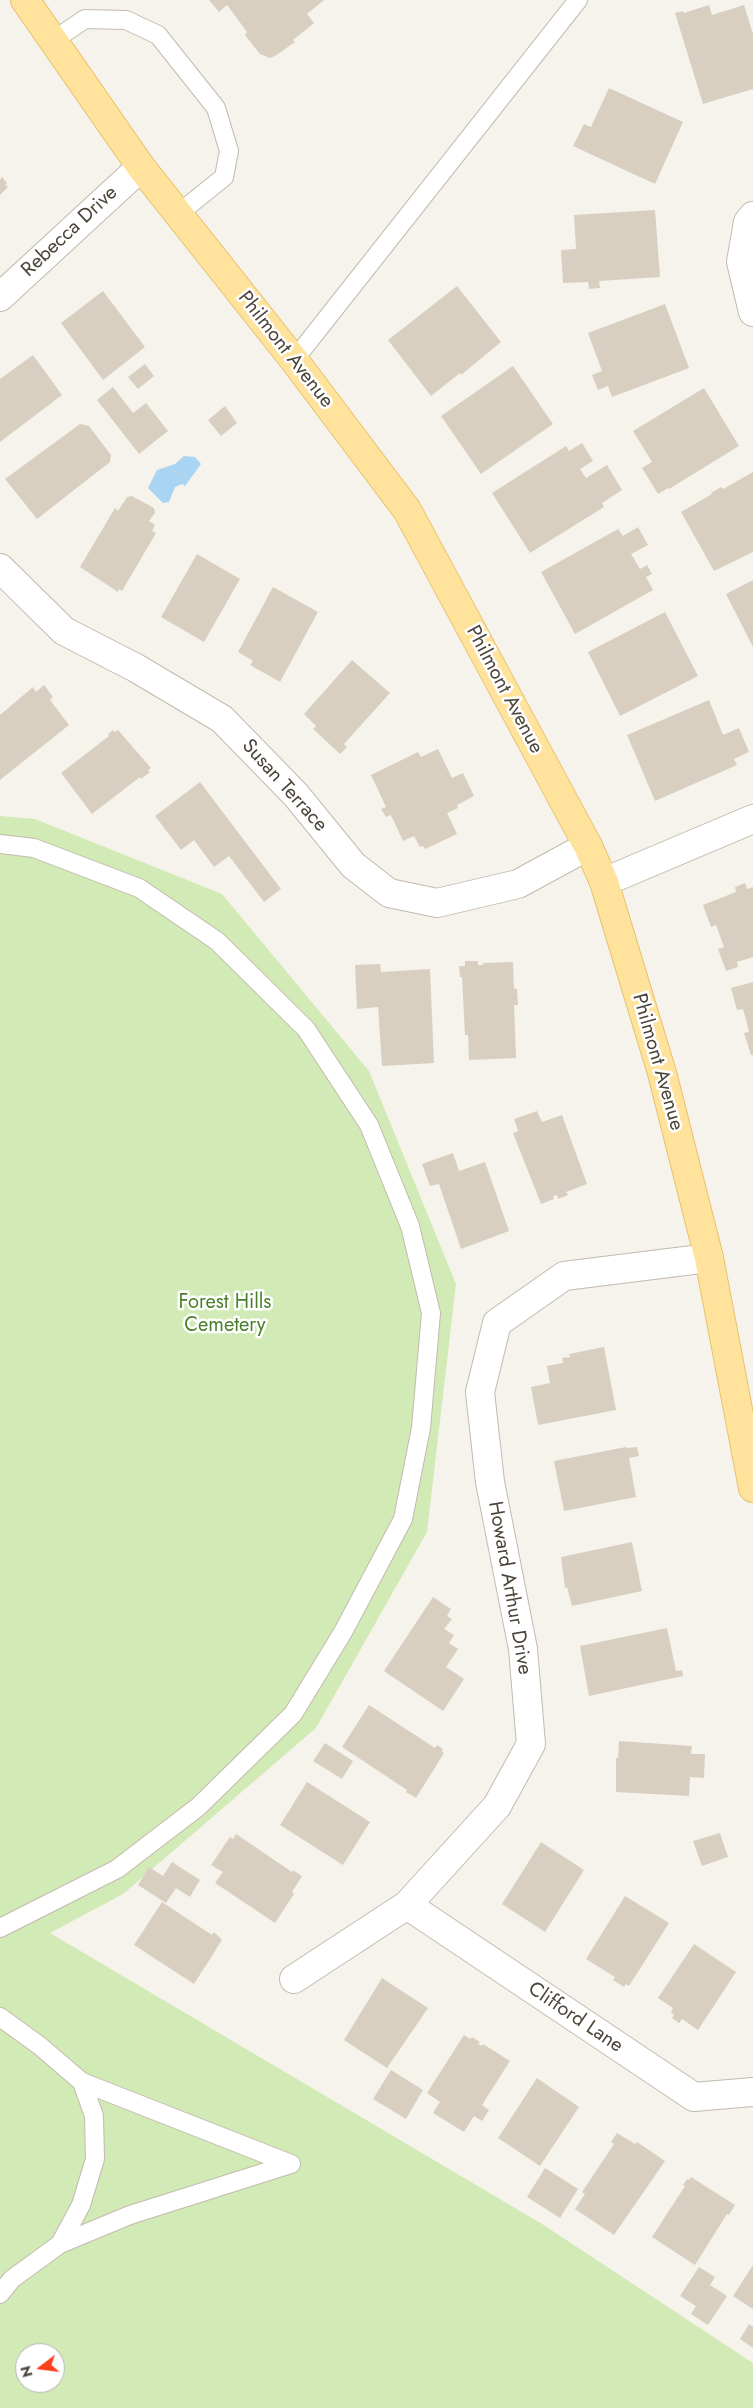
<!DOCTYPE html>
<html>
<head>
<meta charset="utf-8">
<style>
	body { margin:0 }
	#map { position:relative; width:753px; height:2408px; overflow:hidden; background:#f6f3ec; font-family:Jost,sans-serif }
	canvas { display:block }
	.north { position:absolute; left:15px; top:2343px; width:50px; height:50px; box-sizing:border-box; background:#fff; border:1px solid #b7b4b0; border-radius:50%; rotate:255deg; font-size:14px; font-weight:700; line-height:20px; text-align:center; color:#4b4439 }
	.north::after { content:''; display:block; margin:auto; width:18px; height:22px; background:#fc3f1d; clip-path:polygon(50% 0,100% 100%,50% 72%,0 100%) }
</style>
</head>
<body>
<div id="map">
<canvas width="753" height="2408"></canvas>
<div class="north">N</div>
</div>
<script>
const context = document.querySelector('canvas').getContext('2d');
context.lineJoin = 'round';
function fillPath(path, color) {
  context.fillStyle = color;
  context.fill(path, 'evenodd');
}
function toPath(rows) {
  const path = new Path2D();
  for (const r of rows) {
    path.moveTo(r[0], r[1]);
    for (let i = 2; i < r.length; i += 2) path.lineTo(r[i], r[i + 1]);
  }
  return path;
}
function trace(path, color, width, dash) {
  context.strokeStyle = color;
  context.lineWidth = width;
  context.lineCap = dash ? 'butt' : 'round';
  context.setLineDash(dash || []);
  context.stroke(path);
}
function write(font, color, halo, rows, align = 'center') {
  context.font = font + ' Jost,sans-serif';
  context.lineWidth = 5;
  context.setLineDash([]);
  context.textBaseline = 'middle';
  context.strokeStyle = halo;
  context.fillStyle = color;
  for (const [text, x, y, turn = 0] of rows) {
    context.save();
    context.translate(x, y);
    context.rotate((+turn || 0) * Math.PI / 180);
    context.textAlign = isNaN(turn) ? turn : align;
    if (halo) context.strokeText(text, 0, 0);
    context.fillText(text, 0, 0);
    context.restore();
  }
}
const green = toPath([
	[0,816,35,819,222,894,369,1071,456,1284,427,1532,316,1728,123,1894,50,1933,542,2224,753,2363,753,2408,0,2408],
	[25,2353,55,2353,55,2383,25,2383]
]);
const water = toPath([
	[184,456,195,457,201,464,185,486,182,484,175,487,169,502,163,503,148,488,157,470,175,464]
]);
const building = toPath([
	[209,0,324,0,307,14,314,23,293,40,295,42,275,56,270,58,260,54,245,35,247,32,227,5,219,12],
	[709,5,712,15,744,5,753,34,753,89,703,104,675,13,683,11,684,13],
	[609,88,683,122,655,184,573,146,584,124,591,127],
	[2,177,7,183,5,185,8,187,0,195,0,180],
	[655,210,660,277,599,281,600,288,589,289,588,282,563,283,561,250,576,249,574,215],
	[457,286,501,342,461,375,460,373,431,396,388,340],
	[103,291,145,347,103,380,61,323],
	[665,304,689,368,612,397,608,386,598,390,592,375,602,371,588,333],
	[33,355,62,395,0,442,0,379],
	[145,364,154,376,138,389,128,377],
	[513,366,553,424,481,474,441,416],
	[113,387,133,413,146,403,168,431,139,454,97,400],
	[704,388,739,446,669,489,668,488,658,494,642,468,652,462,633,431],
	[225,406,237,423,221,436,208,420],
	[80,424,89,426,111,455,110,462,37,519,5,479],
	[582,443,593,461,580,469,586,478,607,465,622,490,602,503,604,507,530,553,492,493,566,446,569,451],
	[753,472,753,552,714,571,681,512,712,494,711,493,721,487,723,489],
	[132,496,154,508,155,513,149,521,155,525,152,531,156,533,122,591,119,589,118,592,80,567,115,508,118,511,127,497],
	[638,527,648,545,631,554,640,569,647,565,652,574,646,577,653,590,575,634,541,572,618,529,623,536],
	[197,554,240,579,204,642,161,617],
	[753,580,753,647,726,594],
	[273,587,318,612,280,682,250,665,253,661,238,652],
	[665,612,698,676,620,716,588,652],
	[352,660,390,693,344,744,347,747,340,754,313,729,316,726,304,714],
	[44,685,53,697,50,700,69,725,0,780,0,715,33,687,36,692],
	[709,700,723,735,739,728,749,752,734,759,737,765,655,801,627,735],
	[113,730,115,732,118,730,151,768,148,770,150,772,141,779,140,777,92,814,61,773,109,736,108,734],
	[438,749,452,778,463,773,474,796,457,805,458,808,447,813,457,834,425,849,423,846,420,847,414,836,403,841,391,815,386,817,381,809,386,807,371,775,418,752,421,757],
	[200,782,281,889,264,902,229,856,214,867,194,840,181,850,155,816],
	[745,883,747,889,753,887,753,957,737,962,738,967,726,971,718,949,724,947,716,925,711,927,703,905,736,892,735,887],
	[465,961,478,961,478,965,483,965,483,963,513,962,514,989,517,989,518,1005,514,1005,516,1058,469,1060,468,1035,465,1035,462,977,460,977,459,966,465,966],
	[380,964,381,972,430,969,434,1063,382,1066,378,1007,357,1009,355,965],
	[753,982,753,1055,751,1055,744,1033,749,1032,746,1019,743,1009,737,1010,731,988],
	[537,1111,542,1122,562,1115,587,1184,566,1192,568,1195,558,1199,557,1195,553,1196,554,1199,541,1204,513,1133,518,1131,514,1119],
	[453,1153,459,1171,485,1162,509,1231,461,1249,439,1184,430,1186,422,1164],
	[604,1347,616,1410,538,1425,531,1387,550,1383,547,1366,563,1363,562,1358,570,1357,569,1354],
	[626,1447,627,1448,637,1447,639,1456,629,1458,636,1497,564,1511,554,1461],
	[632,1542,642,1591,572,1606,567,1587,565,1588,561,1557],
	[433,1597,451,1609,447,1616,452,1619,444,1629,454,1635,449,1643,458,1649,446,1667,464,1679,443,1711,384,1671],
	[667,1628,676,1671,682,1670,683,1676,589,1696,580,1646],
	[369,1705,435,1748,437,1745,443,1749,442,1752,444,1753,416,1798,406,1792,407,1790,342,1747],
	[619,1741,692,1746,691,1754,705,1754,704,1778,690,1777,689,1796,616,1792,616,1758,618,1758],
	[325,1743,353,1761,342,1779,313,1761],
	[307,1782,370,1822,343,1865,280,1825],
	[720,1833,728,1857,702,1866,693,1841],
	[236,1834,292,1872,293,1870,302,1876,292,1892,294,1894,275,1923,215,1883,223,1872,211,1865,230,1837,233,1839],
	[541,1842,584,1870,545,1932,502,1904],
	[172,1862,200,1880,190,1897,176,1888,166,1903,138,1885,149,1867,163,1876],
	[625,1896,669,1923,629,1986,626,1984,624,1987,613,1980,615,1977,586,1959],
	[162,1902,212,1935,214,1932,222,1940,194,1984,134,1945],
	[694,1944,736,1972,698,2030,682,2019,679,2023,672,2018,674,2015,671,2012,673,2008,658,1998],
	[382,1978,428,2008,387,2068,344,2040],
	[464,2035,470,2039,472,2037,480,2042,478,2044,482,2046,483,2044,510,2061,482,2105,489,2110,482,2121,474,2116,464,2132,433,2113,440,2102,427,2093],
	[391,2070,423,2090,406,2119,373,2099],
	[537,2078,579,2107,540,2166,498,2138],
	[617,2133,635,2144,637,2142,665,2161,614,2235,575,2209,585,2194,582,2192,614,2144,611,2142],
	[545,2168,578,2189,560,2218,527,2197],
	[691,2177,735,2205,729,2215,727,2214,695,2265,652,2237,685,2186,683,2185,687,2179,689,2180],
	[753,2265,753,2309,733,2296],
	[699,2267,715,2277,710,2285,727,2296,708,2325,691,2314,696,2306,680,2296],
	[749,2324,753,2327,753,2348,740,2339]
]);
const lane = toPath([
	[54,40,85,19,126,20,158,35,216,108,229,151,224,177,178,214],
	[294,360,578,0],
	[0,844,34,848,139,888,217,941,306,1029,369,1125,410,1226,431,1313,421,1428,403,1519,343,1632,293,1714,198,1807,117,1869,0,1928],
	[0,2017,40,2046,82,2082,94,2116,95,2159,81,2205,60,2244,12,2279,0,2294],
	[60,2244,130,2215,291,2164,82,2082]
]);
const street = toPath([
	[753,216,748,222,741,262,753,312],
	[0,297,141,167],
	[0,568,64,631,136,668,222,719,296,795,353,865,389,893,437,903,518,884,588,846],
	[604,882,753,819],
	[407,1905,694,2097,753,2092],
	[294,1979,407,1905,497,1806,531,1744,523,1649,490,1482,480,1392,497,1323,564,1276,709,1258]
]);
const primary = toPath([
	[25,0,141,167,294,360,407,510,588,846,604,882,662,1073,709,1258,753,1488]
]);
const streetNames = [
	["Rebecca Drive",70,232,-43],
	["Philmont Avenue",285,350,52],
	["Philmont Avenue",504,690,62],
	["Susan Terrace",284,786,48],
	["Philmont Avenue",657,1062,74],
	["Howard Arthur Drive",509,1588,80],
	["Clifford Lane",575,2018,34]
];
const parkNames = [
	["Forest Hills",225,1303],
	["Cemetery",225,1326]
];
fillPath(green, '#d2eab5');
fillPath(water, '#a9d4f2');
fillPath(building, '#d8cfc1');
trace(lane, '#c2bbae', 20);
trace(street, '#c2bbae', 30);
trace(primary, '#e6c16a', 30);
trace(lane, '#fff', 18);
trace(street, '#fff', 28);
trace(primary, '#ffe39c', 28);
write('20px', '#4b4439', '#fff', streetNames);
write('20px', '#4a7f2a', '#fff', parkNames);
</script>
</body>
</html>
